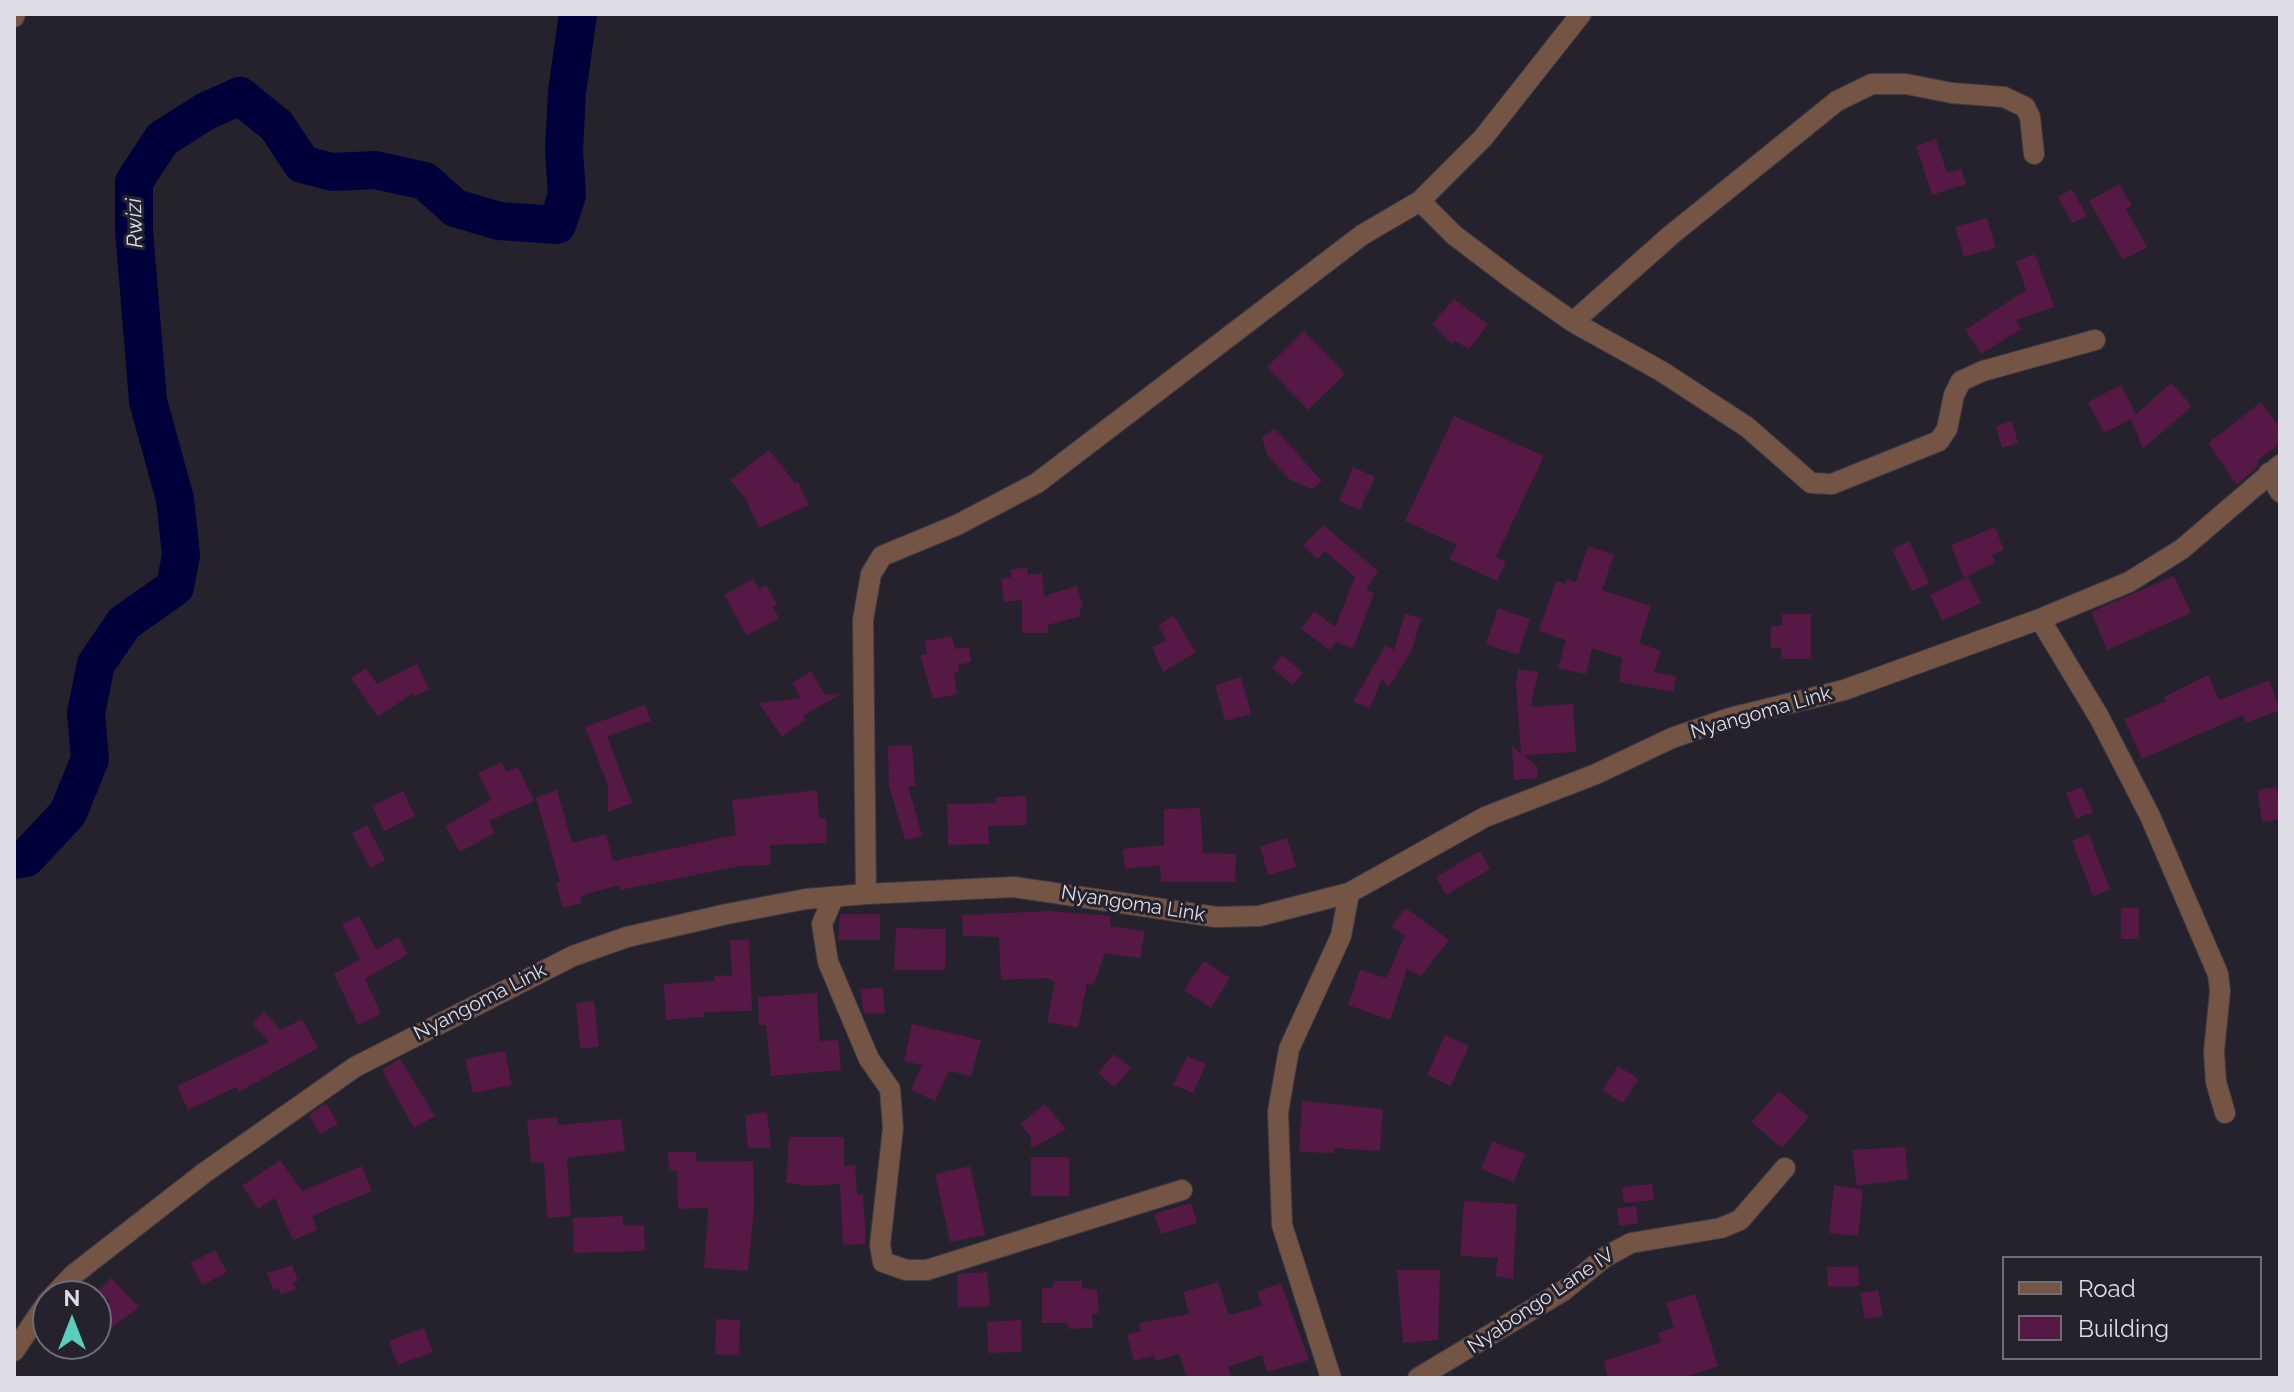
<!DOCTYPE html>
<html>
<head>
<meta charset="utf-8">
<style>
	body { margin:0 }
	#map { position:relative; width:2294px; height:1392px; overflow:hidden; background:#25222e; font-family:Raleway,sans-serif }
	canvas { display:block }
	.frame { position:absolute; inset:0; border:16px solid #dedce4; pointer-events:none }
	.legend { position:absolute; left:2002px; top:1256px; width:260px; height:104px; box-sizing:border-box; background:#25222e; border:2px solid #6f6c77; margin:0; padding:10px 14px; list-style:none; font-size:24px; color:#dedce4 }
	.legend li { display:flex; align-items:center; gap:16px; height:40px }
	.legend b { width:40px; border:2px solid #6f6c77 }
	.north { position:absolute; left:32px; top:1280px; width:80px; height:80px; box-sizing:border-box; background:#25222e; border:2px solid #6f6c77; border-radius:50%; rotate:0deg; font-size:22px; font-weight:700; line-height:32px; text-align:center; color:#dedce4 }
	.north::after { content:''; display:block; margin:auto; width:28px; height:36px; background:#5acebd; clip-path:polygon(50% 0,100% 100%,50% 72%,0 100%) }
</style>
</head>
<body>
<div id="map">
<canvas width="2294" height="1392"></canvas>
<div class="frame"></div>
<ul class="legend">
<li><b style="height:10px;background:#735445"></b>Road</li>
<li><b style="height:22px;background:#561844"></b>Building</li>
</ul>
<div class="north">N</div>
</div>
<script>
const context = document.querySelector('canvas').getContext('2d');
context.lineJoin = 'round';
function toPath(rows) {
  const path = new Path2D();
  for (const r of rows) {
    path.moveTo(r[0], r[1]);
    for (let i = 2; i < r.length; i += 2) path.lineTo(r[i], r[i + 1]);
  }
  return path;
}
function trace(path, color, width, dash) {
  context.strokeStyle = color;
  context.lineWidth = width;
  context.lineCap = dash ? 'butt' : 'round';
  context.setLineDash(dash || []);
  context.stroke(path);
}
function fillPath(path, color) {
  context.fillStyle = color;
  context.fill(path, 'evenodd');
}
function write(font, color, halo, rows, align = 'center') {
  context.font = font + ' Raleway,sans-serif';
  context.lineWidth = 6;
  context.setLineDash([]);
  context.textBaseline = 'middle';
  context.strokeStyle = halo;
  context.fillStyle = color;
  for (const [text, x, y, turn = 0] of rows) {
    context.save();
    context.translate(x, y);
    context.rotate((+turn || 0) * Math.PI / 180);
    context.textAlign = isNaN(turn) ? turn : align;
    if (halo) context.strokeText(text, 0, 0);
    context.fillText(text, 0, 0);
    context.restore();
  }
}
const river = toPath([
	[14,860,26,858,68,813,90,759,86,713,96,664,124,623,175,587,181,555,175,499,148,401,134,230,134,182,162,139,206,111,240,96,277,126,302,164,332,172,375,170,425,181,455,208,499,221,557,225,567,195,564,150,567,92,578,14]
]);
const building = toPath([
	[1936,139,1947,173,1961,169,1966,184,1932,195,1916,146],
	[2119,184,2132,206,2126,209,2147,247,2123,260,2089,201],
	[2072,189,2087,216,2072,223,2058,197],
	[1987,218,1996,248,1964,257,1955,227],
	[2035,254,2054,307,2016,320,2021,329,1981,354,1965,330,2026,290,2016,261],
	[1454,299,1488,324,1469,349,1455,341,1452,344,1432,324],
	[1304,331,1345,374,1308,410,1267,367],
	[2171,383,2192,406,2143,449,2131,419,2104,433,2088,402,2121,385,2136,414],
	[2261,402,2280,428,2280,444,2258,460,2257,467,2237,485,2208,443],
	[1454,416,1544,456,1496,557,1506,562,1497,581,1449,559,1457,545,1405,521],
	[2012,421,2018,443,2002,448,1996,426],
	[1274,428,1322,481,1312,489,1290,480,1268,456,1262,438],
	[769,450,795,483,798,482,809,505,759,528,745,498,730,480],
	[1353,467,1375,477,1360,510,1339,501],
	[1323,525,1378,571,1366,590,1374,593,1353,649,1336,642,1330,650,1301,629,1314,611,1335,627,1355,577,1325,551,1317,559,1303,546],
	[1995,527,2004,550,1992,555,1996,562,1964,578,1951,545],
	[1909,541,1929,583,1912,591,1892,550],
	[1588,546,1614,555,1602,590,1651,606,1639,643,1661,651,1654,672,1676,676,1673,692,1619,682,1622,658,1592,648,1586,674,1558,668,1566,640,1539,631,1556,581,1566,584,1567,579,1576,582],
	[1027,567,1028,575,1042,573,1044,596,1077,586,1083,607,1079,609,1081,616,1048,625,1048,633,1022,633,1022,600,1004,602,1001,579,1011,577,1010,570],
	[2174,576,2191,613,2107,650,2091,612],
	[1968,577,1981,603,1942,621,1930,595],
	[753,579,759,589,766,585,777,604,773,607,779,618,747,636,724,595],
	[1498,608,1530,619,1518,655,1486,644],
	[1405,614,1421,618,1412,650,1388,688,1382,678,1370,708,1353,702,1385,646,1394,650],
	[1782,614,1811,614,1811,659,1781,659,1781,648,1771,648,1771,626,1782,626],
	[1173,615,1196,652,1163,672,1152,647,1167,640,1158,626],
	[952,636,955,649,969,647,971,662,958,665,959,672,954,673,957,694,933,699,920,655,927,654,925,641],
	[1282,655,1303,673,1292,685,1272,668],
	[417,664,429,689,414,697,413,693,378,717,351,678,366,668,377,684],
	[1518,669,1538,672,1531,707,1573,704,1576,752,1523,755,1537,766,1538,778,1514,780,1512,746,1521,754,1516,684],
	[811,671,825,695,843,693,803,716,805,720,782,737,759,703,801,698,792,683],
	[2208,675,2219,700,2269,680,2280,710,2246,723,2243,715,2142,759,2124,719,2166,701,2164,697],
	[1241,677,1251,714,1225,721,1215,685],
	[645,705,651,721,607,736,632,803,608,812,608,785,585,727],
	[912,745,915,786,908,786,922,836,905,840,889,786,888,746],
	[502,762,506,772,518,767,534,801,489,821,495,833,460,852,445,826,491,800,478,773],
	[2082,787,2093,812,2076,819,2066,793],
	[2277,787,2280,819,2262,822,2257,790],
	[557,790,572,843,606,834,613,861,736,835,732,800,817,790,819,818,826,818,827,843,770,845,771,865,740,866,620,890,619,885,580,896,582,903,563,908,556,883,560,882,536,798],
	[403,791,415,816,384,831,372,806],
	[1026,796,1027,825,988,826,989,844,948,845,947,804,996,803,996,797],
	[1200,808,1203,853,1236,854,1235,882,1161,882,1160,865,1125,869,1123,849,1164,845,1164,809],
	[367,825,385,860,370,868,352,833],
	[2089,834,2110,890,2093,896,2072,841],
	[1287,838,1296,867,1268,875,1260,846],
	[1480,851,1490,869,1446,895,1436,877],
	[1406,908,1449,940,1421,976,1407,969,1390,1020,1348,1005,1360,970,1386,978,1405,936,1391,926],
	[2121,908,2139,908,2139,939,2121,939],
	[1049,911,1111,916,1110,926,1145,931,1140,958,1105,953,1094,985,1087,984,1078,1028,1047,1022,1055,982,1046,978,1001,980,999,937,963,936,962,915],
	[840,914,880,914,880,940,838,940],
	[359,916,376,950,398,937,408,954,365,979,381,1014,358,1025,334,974,360,959,342,924],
	[896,928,946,929,945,970,894,970],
	[749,939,752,1011,704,1012,704,1017,666,1020,664,984,715,981,714,976,732,975,730,940],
	[1204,961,1230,978,1211,1008,1184,990],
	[883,988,885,1013,864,1014,860,989],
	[817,993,820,1041,838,1040,841,1070,771,1076,766,1025,759,1025,758,997],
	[594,1001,599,1047,580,1049,576,1003],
	[264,1012,281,1030,302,1019,318,1048,239,1092,236,1087,188,1110,177,1086,269,1042,252,1023],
	[912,1024,981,1040,971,1076,949,1071,935,1101,911,1090,922,1065,904,1061],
	[1445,1035,1469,1046,1451,1086,1427,1075],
	[505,1051,512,1085,473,1093,465,1059],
	[1114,1054,1131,1068,1114,1087,1098,1073],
	[1187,1056,1206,1064,1193,1093,1173,1085],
	[400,1059,435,1116,414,1128,382,1070],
	[1618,1066,1639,1079,1623,1103,1602,1090],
	[1779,1091,1809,1117,1782,1148,1751,1122],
	[1302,1101,1383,1109,1380,1151,1334,1148,1334,1153,1299,1152],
	[326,1103,338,1124,320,1134,309,1115],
	[1045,1104,1066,1129,1031,1149,1031,1137,1020,1124],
	[767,1112,771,1148,748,1148,745,1115],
	[557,1117,558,1125,621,1119,625,1151,567,1158,571,1216,547,1218,544,1162,531,1163,527,1120],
	[789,1137,844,1137,844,1166,855,1165,857,1195,863,1194,866,1244,843,1245,840,1184,806,1186,786,1182],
	[1492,1141,1525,1154,1514,1182,1481,1169],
	[1905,1147,1908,1179,1857,1186,1852,1150],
	[668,1152,696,1152,697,1162,753,1161,754,1207,748,1271,704,1268,708,1208,678,1209,677,1171,669,1171],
	[1031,1157,1069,1157,1069,1196,1031,1196],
	[280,1160,302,1191,362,1166,372,1191,312,1216,317,1230,293,1240,275,1198,258,1209,242,1186],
	[970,1166,985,1235,950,1242,935,1174],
	[1652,1184,1654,1200,1624,1203,1622,1187],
	[1834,1185,1863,1190,1858,1236,1829,1233],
	[1464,1201,1517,1204,1513,1279,1495,1276,1498,1258,1460,1256],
	[1191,1203,1197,1223,1161,1234,1154,1214],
	[1636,1206,1638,1223,1619,1226,1617,1208],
	[623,1216,623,1226,644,1225,645,1251,574,1253,573,1218],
	[215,1250,227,1272,203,1285,190,1263],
	[292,1265,298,1281,293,1283,296,1289,281,1294,278,1288,273,1290,267,1273],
	[1858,1266,1859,1286,1828,1287,1827,1267],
	[1397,1270,1440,1270,1438,1340,1403,1343],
	[987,1272,990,1306,958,1307,957,1274],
	[111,1278,139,1307,96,1340,96,1311,110,1302,99,1290],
	[1053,1281,1082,1281,1082,1288,1097,1290,1099,1313,1092,1314,1093,1328,1068,1329,1067,1323,1042,1323,1042,1288,1053,1288],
	[1218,1282,1229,1315,1262,1306,1257,1292,1281,1283,1309,1360,1267,1372,1262,1355,1228,1367,1232,1378,1187,1378,1179,1354,1156,1361,1154,1356,1134,1361,1127,1334,1141,1331,1139,1323,1189,1314,1183,1292],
	[1878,1290,1883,1316,1865,1319,1860,1293],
	[1695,1294,1718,1366,1681,1378,1608,1378,1604,1361,1661,1342,1658,1333,1674,1327,1666,1303],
	[716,1319,740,1320,739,1355,715,1354],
	[1021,1320,1022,1352,988,1353,987,1322],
	[424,1328,433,1352,398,1365,389,1341]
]);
const minor = toPath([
	[14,17,15,14],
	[1420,201,1454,235,1516,282,1573,322,1661,371,1747,427,1811,483,1832,484,1939,441,1947,429,1954,395,1961,381,1983,371,2095,340],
	[1573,322,1671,235,1837,101,1872,84,1906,84,1952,93,2004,97,2025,107,2030,117,2034,154],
	[2269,473,2280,492],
	[2040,619,2099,717,2150,816,2218,974,2220,991,2214,1051,2216,1082,2225,1113],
	[866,894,863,620,871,574,882,556,957,525,1037,483,1362,235,1420,201,1483,138,1581,14],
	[833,898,822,924,828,962,869,1059,890,1089,893,1128,880,1245,883,1262,906,1270,927,1270,1182,1190],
	[53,1296,73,1275,204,1173,355,1067,573,956,627,937,727,914,806,899,866,894,1014,887,1216,917,1259,916,1349,893,1485,817,1596,774,1672,738,1730,718,1844,690,2040,619,2129,582,2182,549,2280,465],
	[14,1351,48,1301],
	[1331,1378,1282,1225,1278,1112,1289,1049,1341,936,1349,893],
	[1418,1378,1563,1291,1605,1257,1631,1243,1721,1228,1740,1220,1785,1168]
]);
const streetNames = [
	["Nyangoma Link",1761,713,-16],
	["Nyangoma Link",1133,904,9],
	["Nyangoma Link",480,1002,-27],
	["Nyabongo Lane IV",1541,1301,-34]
];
const waterNames = [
	["Rwizi",135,223,-92]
];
trace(river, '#00013a', 38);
fillPath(building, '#561844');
trace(minor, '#3f3c47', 22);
trace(minor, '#735445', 20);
write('20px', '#dedce4', '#25222e', streetNames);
write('italic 22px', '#d3ddef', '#25222e', waterNames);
</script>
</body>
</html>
